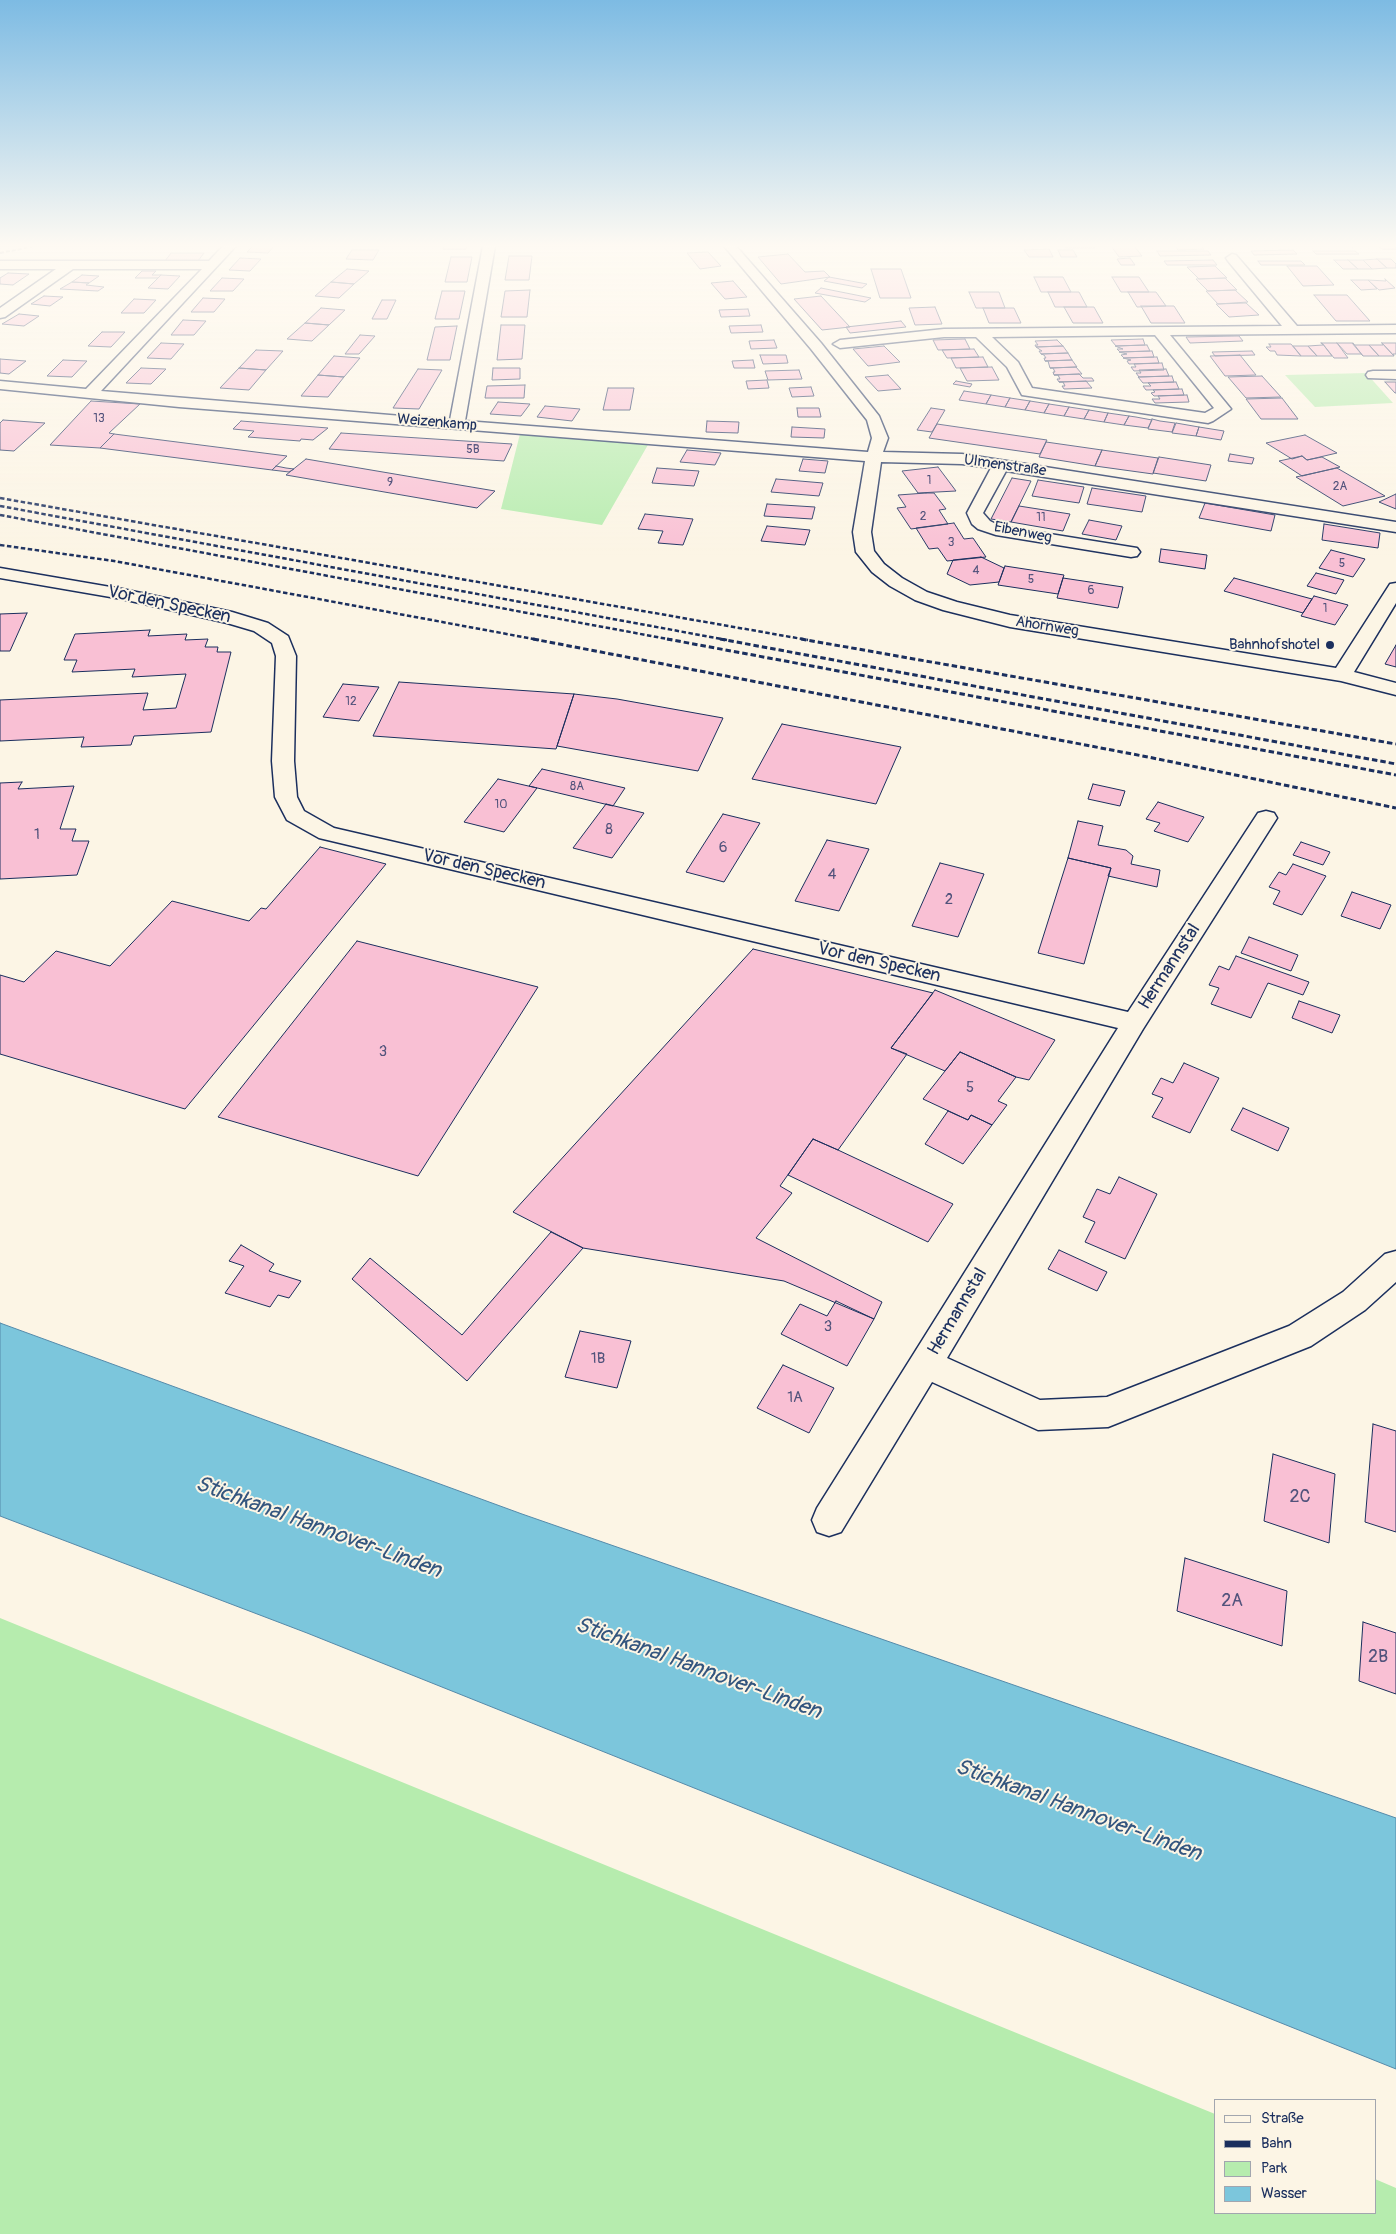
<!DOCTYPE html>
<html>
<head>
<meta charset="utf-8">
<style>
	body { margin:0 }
	#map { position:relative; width:1396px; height:2234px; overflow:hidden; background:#fcf5e5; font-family:Pangolin,sans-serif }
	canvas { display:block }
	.legend { position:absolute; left:1214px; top:2099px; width:162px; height:115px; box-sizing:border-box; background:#fcf5e5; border:1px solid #a2a6af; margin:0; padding:6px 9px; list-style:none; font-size:15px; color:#1b2f5e }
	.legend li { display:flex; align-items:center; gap:10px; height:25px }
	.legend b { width:25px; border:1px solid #a2a6af }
</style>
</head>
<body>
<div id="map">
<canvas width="1396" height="2234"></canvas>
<ul class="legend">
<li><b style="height:6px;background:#fcf5e5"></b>Straße</li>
<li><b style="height:6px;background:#1b2f5e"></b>Bahn</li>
<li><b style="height:14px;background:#b6ecae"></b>Park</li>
<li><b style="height:14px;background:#7cc6dc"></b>Wasser</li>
</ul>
</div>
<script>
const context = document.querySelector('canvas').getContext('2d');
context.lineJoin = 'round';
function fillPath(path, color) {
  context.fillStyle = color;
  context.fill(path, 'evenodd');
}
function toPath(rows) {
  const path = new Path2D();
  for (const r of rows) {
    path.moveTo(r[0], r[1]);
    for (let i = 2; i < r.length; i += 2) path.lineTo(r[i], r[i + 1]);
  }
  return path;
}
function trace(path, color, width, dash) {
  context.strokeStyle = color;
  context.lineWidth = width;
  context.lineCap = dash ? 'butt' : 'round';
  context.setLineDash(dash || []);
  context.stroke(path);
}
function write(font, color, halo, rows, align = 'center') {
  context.font = font + ' Pangolin,sans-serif';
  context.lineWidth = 4;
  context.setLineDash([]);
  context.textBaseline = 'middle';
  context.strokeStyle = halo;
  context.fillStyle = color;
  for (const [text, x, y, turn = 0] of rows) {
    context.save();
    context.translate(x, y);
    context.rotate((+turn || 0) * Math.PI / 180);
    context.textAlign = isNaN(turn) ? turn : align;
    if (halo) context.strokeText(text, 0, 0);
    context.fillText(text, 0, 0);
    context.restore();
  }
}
const green = toPath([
	[1366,373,1393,403,1315,407,1285,375],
	[521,430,649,443,602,525,501,509],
	[0,1618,1215,2114,1215,2213,1375,2213,1375,2179,1396,2188,1396,2234,0,2234]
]);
const water = toPath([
	[0,1323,522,1514,1396,1818,1396,2069,307,1633,0,1516,0,1323]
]);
const building = toPath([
	[253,246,274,246,268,253,247,252,253,246],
	[444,246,467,246,466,249,443,249,444,246],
	[1065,246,1094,246,1095,248,1066,248,1065,246],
	[1111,246,1134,246,1142,256,1119,257,1111,246],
	[1175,246,1201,246,1204,249,1178,250,1175,246],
	[1287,246,1351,246,1353,247,1288,247,1287,246],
	[1378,246,1396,246,1396,249,1382,249,1378,246],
	[1049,249,1053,257,1029,257,1024,250,1049,249],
	[352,250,379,250,373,260,346,259,352,250],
	[1058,250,1073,250,1077,257,1061,257,1058,250],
	[1293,250,1297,254,1254,255,1251,251,1293,250],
	[1157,251,1208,251,1211,255,1160,256,1157,251],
	[1313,251,1355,251,1359,254,1316,254,1313,251],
	[708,252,721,266,700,269,687,253,708,252],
	[171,253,204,253,198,261,165,261,171,253],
	[788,254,805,272,824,271,830,277,781,284,758,257,788,254],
	[509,256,532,256,529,280,505,280,509,256],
	[451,257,472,257,467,282,445,282,451,257],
	[240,258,261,259,250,271,229,270,240,258],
	[1130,258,1135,265,1121,265,1117,259,1130,258],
	[1377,259,1387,268,1372,269,1363,260,1377,259],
	[1377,259,1391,259,1396,264,1396,268,1387,268,1377,259],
	[1213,260,1217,265,1167,265,1164,261,1213,260],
	[1334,260,1348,260,1358,269,1343,269,1334,260],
	[1348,260,1363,260,1372,269,1358,269,1348,260],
	[1258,261,1301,261,1305,265,1261,265,1258,261],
	[1215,266,1227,278,1199,279,1187,267,1215,266],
	[1287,266,1317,266,1334,285,1303,286,1287,266],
	[347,269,369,271,354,284,331,282,347,269],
	[871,269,901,269,911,298,880,298,871,269],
	[142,271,156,271,152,275,161,275,158,278,135,278,142,271],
	[8,273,29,274,13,285,0,284,0,278,8,273],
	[82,275,99,276,89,283,72,282,82,275],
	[161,275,180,276,168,289,148,288,161,275],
	[829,277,867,284,862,288,824,281,829,277],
	[1034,277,1063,277,1071,292,1041,292,1034,277],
	[1112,277,1139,277,1149,292,1121,292,1112,277],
	[222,278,244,279,233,291,210,291,222,278],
	[1225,278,1237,290,1208,291,1196,279,1225,278],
	[1385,279,1395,288,1379,290,1368,280,1386,281,1385,279],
	[1351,280,1368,280,1377,289,1361,290,1351,280],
	[733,281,747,297,725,299,711,283,733,281],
	[72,282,89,283,86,285,104,287,98,291,60,289,72,282],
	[331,282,354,284,339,298,315,296,331,282],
	[821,288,871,298,865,302,815,293,821,288],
	[530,290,527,317,501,317,505,291,530,290],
	[1235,290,1248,302,1218,304,1206,291,1235,290],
	[442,291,465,291,459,319,435,319,442,291],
	[969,292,999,292,1005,308,976,308,969,292],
	[1048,292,1079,292,1087,307,1055,307,1048,292],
	[1128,292,1156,292,1166,306,1137,307,1128,292],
	[1314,295,1347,295,1370,321,1336,321,1314,295],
	[44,296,63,297,50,306,31,304,44,296],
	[821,296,850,327,822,330,794,299,821,296],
	[203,298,225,299,214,312,191,312,203,298],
	[134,299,156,300,144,313,121,313,134,299],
	[382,300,396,300,387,319,372,319,382,300],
	[1246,303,1259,315,1229,317,1216,304,1246,303],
	[1141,306,1174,306,1185,323,1151,323,1141,306],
	[935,307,942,324,915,325,909,308,935,307],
	[1064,307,1094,307,1103,323,1073,323,1064,307],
	[321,308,345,310,329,325,305,323,321,308],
	[983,308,1014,308,1021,323,989,323,983,308],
	[748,309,750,316,721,317,719,310,748,309],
	[19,314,39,316,24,326,2,324,19,314],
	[183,320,206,321,194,335,171,335,183,320],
	[901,321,906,327,850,333,846,327,901,321],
	[305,323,329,325,312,341,287,339,305,323],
	[501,325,525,325,522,359,497,360,501,325],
	[761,325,763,332,731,333,729,326,761,325],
	[457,326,450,360,427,360,435,327,457,326],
	[102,332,125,332,111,347,88,346,102,332],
	[360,335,375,336,359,354,345,354,360,335],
	[1239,336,1243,341,1190,343,1186,337,1239,336],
	[965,339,970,349,938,350,933,340,965,339],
	[1143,339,1145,345,1116,346,1111,340,1143,339],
	[774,340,777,348,751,349,749,341,774,340],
	[1057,340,1063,346,1036,347,1035,345,1038,345,1035,341,1057,340],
	[161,343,184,344,171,359,147,358,161,343],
	[1321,343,1322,343,1332,356,1317,356,1308,346,1323,345,1321,343],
	[1322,343,1337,343,1348,358,1334,358,1322,343],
	[1337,343,1352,343,1363,356,1361,354,1347,354,1337,343],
	[1353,343,1354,345,1369,345,1379,356,1363,356,1353,343],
	[1382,343,1394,356,1379,356,1369,345,1383,345,1382,343],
	[1382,343,1396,343,1396,354,1393,354,1394,356,1382,343],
	[1269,344,1291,344,1301,356,1277,355,1275,351,1270,351,1266,347,1271,347,1269,344],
	[1147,345,1150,351,1120,352,1117,349,1123,349,1115,346,1147,345],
	[884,346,900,362,868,366,853,349,884,346],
	[1063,346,1068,353,1041,354,1039,351,1042,351,1036,347,1063,346],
	[1293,346,1308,346,1317,356,1301,356,1293,346],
	[974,349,979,357,947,358,942,350,974,349],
	[256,350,283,351,266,370,239,368,256,350],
	[1152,351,1154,357,1124,358,1121,355,1127,354,1119,352,1152,351],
	[1252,351,1255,355,1215,356,1212,352,1252,351],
	[1068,353,1072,360,1045,361,1044,358,1046,358,1044,355,1041,354,1068,353],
	[760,355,786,355,788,363,763,364,760,355],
	[1240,355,1256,375,1225,376,1210,356,1240,355],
	[334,356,360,358,344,377,318,375,334,356],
	[983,357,988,367,956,368,951,358,983,357],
	[1157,357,1159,363,1129,364,1127,361,1131,360,1123,358,1157,357],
	[0,359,26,361,9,374,0,373,0,359],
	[63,360,87,361,72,377,47,376,63,360],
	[753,360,755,368,734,368,732,361,753,360],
	[1072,360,1077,367,1050,368,1048,361,1045,361,1072,360],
	[1162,363,1164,370,1134,371,1131,367,1136,367,1134,364,1162,363],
	[992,367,999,380,967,381,960,368,992,367],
	[1076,367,1082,374,1054,375,1053,372,1055,372,1053,368,1050,368,1076,367],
	[141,368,166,369,151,384,126,383,141,368],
	[239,368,266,370,249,390,220,388,239,368],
	[493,368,520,368,520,379,492,380,493,368],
	[418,369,442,370,419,409,393,408,418,369],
	[1166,369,1169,376,1139,377,1136,373,1141,373,1139,370,1166,369],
	[799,370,802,379,768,380,765,371,799,370],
	[1079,374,1083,378,1092,378,1094,381,1059,382,1057,379,1060,379,1058,375,1054,375,1079,374],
	[318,375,344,377,328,397,301,396,318,375],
	[888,375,901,389,878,391,865,377,888,375],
	[1172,376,1174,382,1143,383,1138,377,1172,376],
	[1262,376,1281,397,1246,398,1228,377,1262,376],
	[767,380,769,388,748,389,746,381,767,380],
	[956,381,972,384,970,387,953,384,956,381],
	[1086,381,1092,388,1064,389,1062,386,1065,386,1063,382,1059,382,1086,381],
	[1176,382,1179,389,1146,390,1143,386,1151,386,1148,383,1176,382],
	[1385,382,1396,382,1396,393,1395,393,1385,382],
	[525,385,524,398,485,398,487,386,525,385],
	[811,387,814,396,792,397,789,388,811,387],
	[608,388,634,388,630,410,603,410,608,388],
	[1182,389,1184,395,1154,396,1151,393,1155,392,1153,390,1182,389],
	[964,391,991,395,986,404,959,400,964,391],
	[991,395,1010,398,1005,407,986,404,991,395],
	[1187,395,1189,402,1155,403,1152,399,1160,399,1158,396,1187,395],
	[1010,398,1030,401,1025,410,1005,407,1010,398],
	[1282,398,1298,419,1261,419,1246,399,1282,398],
	[91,401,140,404,109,433,114,434,100,448,50,445,91,401],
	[1030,401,1049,404,1044,413,1025,410,1030,401],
	[498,402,530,404,521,416,490,414,498,402],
	[1049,404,1069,407,1064,416,1044,413,1049,404],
	[545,406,580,409,572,421,537,417,545,406],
	[1069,407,1089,410,1084,419,1064,416,1069,407],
	[797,408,819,408,821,417,798,417,797,408],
	[931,408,945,410,932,432,917,430,931,408],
	[1089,410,1108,413,1104,422,1084,419,1089,410],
	[1108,413,1129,416,1124,425,1104,422,1108,413],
	[1129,416,1136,417,1152,420,1148,428,1124,425,1129,416],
	[1152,419,1160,421,1175,423,1172,432,1148,429,1152,419],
	[3,420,45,423,14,451,0,450,0,423,3,420],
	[241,421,328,428,313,440,301,439,300,441,248,437,254,431,233,429,241,421],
	[707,421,739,422,738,433,706,432,707,421],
	[1176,423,1199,427,1196,436,1172,433,1176,423],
	[937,424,1047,440,1040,454,929,438,937,424],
	[792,427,825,429,824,438,791,437,792,427],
	[1199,427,1224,431,1221,440,1196,436,1199,427],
	[341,433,512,444,504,461,329,449,341,433],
	[114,434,287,456,272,470,100,448,114,434],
	[1305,435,1337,453,1307,460,1302,456,1292,459,1266,443,1305,435],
	[1046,442,1102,450,1095,466,1039,457,1046,442],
	[687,450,721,453,715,465,680,462,687,450],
	[1102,450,1158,458,1153,474,1095,466,1102,450],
	[1230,454,1254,458,1252,464,1228,461,1230,454],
	[1302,456,1307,460,1322,457,1340,467,1302,476,1279,461,1302,456],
	[1159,457,1211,465,1206,481,1153,473,1159,457],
	[306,459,495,491,477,508,286,475,306,459],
	[803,459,828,461,825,473,799,471,803,459],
	[276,466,286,468,294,469,289,472,272,470,276,466],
	[938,467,956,491,918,493,902,471,938,467],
	[657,468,699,471,694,486,652,483,657,468],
	[1337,468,1385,496,1343,506,1296,477,1337,468],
	[1012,478,1031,481,1011,522,991,519,1012,478],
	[776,479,823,483,819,496,771,492,776,479],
	[1038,480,1084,487,1079,503,1032,496,1038,480],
	[1092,488,1146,496,1142,512,1087,504,1092,488],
	[926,493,934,493,946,509,939,510,948,524,911,529,897,508,906,507,898,495,926,493],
	[1396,494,1396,509,1379,502,1396,494],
	[1205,503,1275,515,1271,531,1199,518,1205,503],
	[767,504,815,507,812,519,764,516,767,504],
	[1019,506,1070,514,1063,531,1011,522,1019,506],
	[645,514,693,519,683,545,658,543,663,531,638,529,645,514],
	[1089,520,1122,526,1116,540,1082,534,1089,520],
	[954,523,964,539,973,538,986,557,947,561,938,548,929,549,916,528,954,523],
	[1324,524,1380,533,1378,548,1322,540,1324,524],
	[767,526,810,530,805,545,761,541,767,526],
	[1161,549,1207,555,1205,569,1159,562,1161,549],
	[1331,550,1365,559,1353,577,1319,568,1331,550],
	[981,557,1004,568,999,582,970,585,947,574,953,560,981,557],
	[1005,566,1064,575,1058,594,998,585,1005,566],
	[1316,573,1344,580,1336,594,1307,586,1316,573],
	[1063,578,1123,587,1118,608,1057,598,1063,578],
	[1234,578,1312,599,1303,613,1224,591,1234,578],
	[1314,596,1348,605,1335,625,1301,616,1314,596],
	[27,613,10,651,0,651,0,614,27,613],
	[150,630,148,636,187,634,185,640,208,639,205,647,218,647,217,652,231,652,211,732,134,736,131,745,81,747,84,737,0,741,0,700,148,693,143,710,176,708,186,674,132,677,135,669,72,672,77,660,64,660,75,634,150,630],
	[1396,645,1396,667,1385,664,1396,645],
	[399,682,574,694,556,749,373,736,399,682],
	[343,684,379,687,359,721,323,717,343,684],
	[574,694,617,699,723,718,698,771,557,746,574,694],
	[782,724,901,747,876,804,752,779,782,724],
	[542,769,625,788,613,806,529,786,542,769],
	[498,779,537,788,504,832,464,822,498,779],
	[22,782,18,789,74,786,60,829,76,829,72,841,89,841,77,875,0,879,0,783,22,782],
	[1093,784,1125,791,1120,806,1088,799,1093,784],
	[1158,802,1204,817,1188,842,1154,831,1160,823,1146,819,1158,802],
	[606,804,644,813,612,858,573,848,606,804],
	[723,814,760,823,724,882,686,872,723,814],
	[1078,821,1103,826,1098,845,1126,850,1133,856,1131,864,1160,870,1157,887,1108,876,1111,868,1068,858,1078,821],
	[827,840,869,849,839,911,795,901,827,840],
	[1301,842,1330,852,1323,865,1293,855,1301,842],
	[320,847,386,864,185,1109,0,1054,0,975,24,982,56,951,110,966,172,901,249,921,261,908,266,909,320,847],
	[1068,858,1111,868,1084,964,1038,953,1068,858],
	[940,863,984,874,958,937,912,926,940,863],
	[1293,864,1326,876,1302,915,1273,904,1280,891,1269,887,1279,872,1286,875,1293,864],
	[1352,892,1391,905,1380,929,1341,916,1352,892],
	[1249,937,1298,955,1291,971,1241,953,1249,937],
	[357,941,538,987,418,1176,218,1117,357,941],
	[753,949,933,993,891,1048,907,1054,838,1150,813,1139,780,1186,792,1193,756,1238,882,1302,874,1319,784,1281,583,1248,513,1212,753,949],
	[1236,956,1309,982,1303,995,1268,983,1251,1018,1211,1004,1219,988,1209,985,1219,966,1229,970,1236,956],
	[935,990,1055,1040,1029,1080,1016,1077,960,1052,945,1071,891,1048,935,990],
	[1299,1001,1340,1015,1332,1033,1292,1018,1299,1001],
	[960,1052,1016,1077,998,1101,1007,1105,992,1125,971,1115,968,1120,923,1099,960,1052],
	[1184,1063,1219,1078,1190,1133,1152,1117,1163,1098,1152,1094,1161,1078,1173,1083,1184,1063],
	[1243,1108,1289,1128,1278,1151,1231,1130,1243,1108],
	[948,1111,968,1120,971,1115,992,1125,963,1164,925,1144,948,1111],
	[813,1139,838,1150,953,1204,928,1242,788,1175,813,1139],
	[1119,1177,1157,1194,1125,1259,1085,1242,1095,1222,1083,1217,1097,1189,1110,1194,1119,1177],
	[551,1232,583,1248,467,1381,352,1279,370,1258,462,1335,551,1232],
	[241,1245,274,1264,269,1271,301,1281,289,1298,278,1295,270,1307,225,1293,244,1266,229,1261,241,1245],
	[1059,1250,1107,1272,1097,1291,1048,1269,1059,1250],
	[836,1301,874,1319,847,1366,781,1334,800,1304,827,1316,836,1301],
	[580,1331,631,1341,617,1388,565,1377,580,1331],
	[783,1365,834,1388,809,1433,757,1408,783,1365],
	[1373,1424,1396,1431,1396,1532,1365,1522,1373,1424],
	[1273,1454,1335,1474,1329,1543,1264,1521,1273,1454],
	[1185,1558,1287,1591,1282,1646,1177,1611,1185,1558],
	[1363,1622,1396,1633,1396,1694,1359,1681,1363,1622]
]);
const minor = toPath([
	[223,246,236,246,101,391,450,420,483,246,495,246,465,421,868,452,872,438,867,420,811,349,724,246,736,246,821,343,879,416,888,438,883,452,962,454,1396,522,1396,532,1006,471,983,513,990,521,1000,526,1137,548,1140,552,1137,556,1131,557,996,535,978,529,972,524,967,513,991,468,962,464,881,462,871,532,874,551,884,564,902,578,927,592,957,602,1010,615,1336,668,1390,584,1396,583,1396,603,1354,672,1396,683,1396,695,1341,681,1010,627,943,610,915,600,890,586,872,572,856,552,853,532,865,461,179,407,0,389,0,381,86,389,202,269,73,269,5,317,0,318,0,308,56,269,0,269,0,261,209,261,223,246],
	[1232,254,1236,255,1297,326,1396,325,1396,333,1170,335,1231,409,1213,421,1208,423,1022,395,1007,367,976,337,944,337,840,348,833,344,840,340,944,329,1282,326,1228,261,1226,258,1232,254],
	[1155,335,1214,408,1205,413,1032,388,1018,362,992,337,1155,335],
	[1373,371,1396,371,1396,379,1368,378,1366,375,1368,372,1373,371],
	[0,568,122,589,232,612,268,623,288,636,296,656,294,761,297,797,304,811,334,828,1128,1012,1258,813,1266,811,1274,813,1277,818,1143,1029,947,1358,1040,1400,1107,1397,1289,1326,1343,1292,1385,1254,1396,1251,1396,1282,1365,1310,1311,1346,1108,1427,1038,1430,932,1382,841,1532,829,1536,817,1532,812,1520,817,1508,1118,1028,319,838,287,820,275,797,272,761,276,656,272,643,254,631,227,623,122,599,0,578,0,568]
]);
const railFar2 = toPath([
	[0,253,35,246]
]);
const railFar1 = toPath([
	[0,498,808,640],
	[0,506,727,640],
	[0,515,673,640],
	[0,545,114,561,539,640]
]);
const rail = toPath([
	[533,639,1148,757,1396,808],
	[667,639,1396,775],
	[720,639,1396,764],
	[801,639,1396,744]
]);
const markers = [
	[1330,645,5,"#1b2f5e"]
];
const farNumbernames = [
	["13",99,419],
	["5B",473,450],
	["1",929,481],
	["9",390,483],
	["2A",1340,487],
	["2",923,517],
	["11",1041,518],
	["3",951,543],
	["5",1342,564],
	["4",976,571],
	["5",1031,580],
	["6",1091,591],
	["1",1325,609],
	["12",351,702],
	["8A",577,787],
	["10",501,805]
];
const farStreetnames = [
	["Weizenkamp",437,423,5],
	["Ulmenstraße",1005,466,8],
	["Eibenweg",1023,533,11],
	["Ahornweg",1047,627,9]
];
const farPoinames = [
	["Bahnhofshotel",1320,645]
];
const numberNames = [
	["8",609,830],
	["1",37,835],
	["6",723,848],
	["4",832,875],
	["2",949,900],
	["3",383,1052],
	["5",970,1088],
	["3",828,1327],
	["1B",598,1359],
	["1A",795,1398]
];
const streetNames = [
	["Vor den Specken",169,605,12],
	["Vor den Specken",484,870,13],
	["Vor den Specken",879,963,13],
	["Hermannstal",1170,967,-57],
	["Hermannstal",958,1312,-59]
];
const nearNumbernames = [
	["2C",1300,1497],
	["2A",1232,1601],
	["2B",1378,1657]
];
const nearWaternames = [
	["Stichkanal Hannover-Linden",318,1528,20],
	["Stichkanal Hannover-Linden",698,1669,20],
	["Stichkanal Hannover-Linden",1078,1811,20]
];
fillPath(green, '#b6ecae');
fillPath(water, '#7cc6dc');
trace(water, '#558aaa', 1);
fillPath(building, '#f9c0d4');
trace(building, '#1b2f5e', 1);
trace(minor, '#1b2f5e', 3);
fillPath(minor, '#fcf5e5');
trace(railFar2, '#1b2f5e', 2, [4, 2]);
trace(railFar1, '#1b2f5e', 2.5, [4.5, 2.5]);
trace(rail, '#1b2f5e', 3, [5.5, 3]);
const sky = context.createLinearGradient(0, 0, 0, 559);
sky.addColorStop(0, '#7dbbe3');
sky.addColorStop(0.44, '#fefaf3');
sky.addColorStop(1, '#fefaf300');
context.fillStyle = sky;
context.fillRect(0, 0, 1396, 559);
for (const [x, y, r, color] of markers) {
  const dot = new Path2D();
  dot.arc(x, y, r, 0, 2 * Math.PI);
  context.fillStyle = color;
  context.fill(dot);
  trace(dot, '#fcf5e5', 2);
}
write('12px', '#52537c', null, farNumbernames);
write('15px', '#1b2f5e', '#fcf5e5', farStreetnames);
write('15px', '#1b2f5e', '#fcf5e5', farPoinames, 'right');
write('15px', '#52537c', null, numberNames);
write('18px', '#1b2f5e', '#fcf5e5', streetNames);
write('18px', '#52537c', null, nearNumbernames);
write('italic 22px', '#33557e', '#fcf5e5', nearWaternames);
</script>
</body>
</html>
